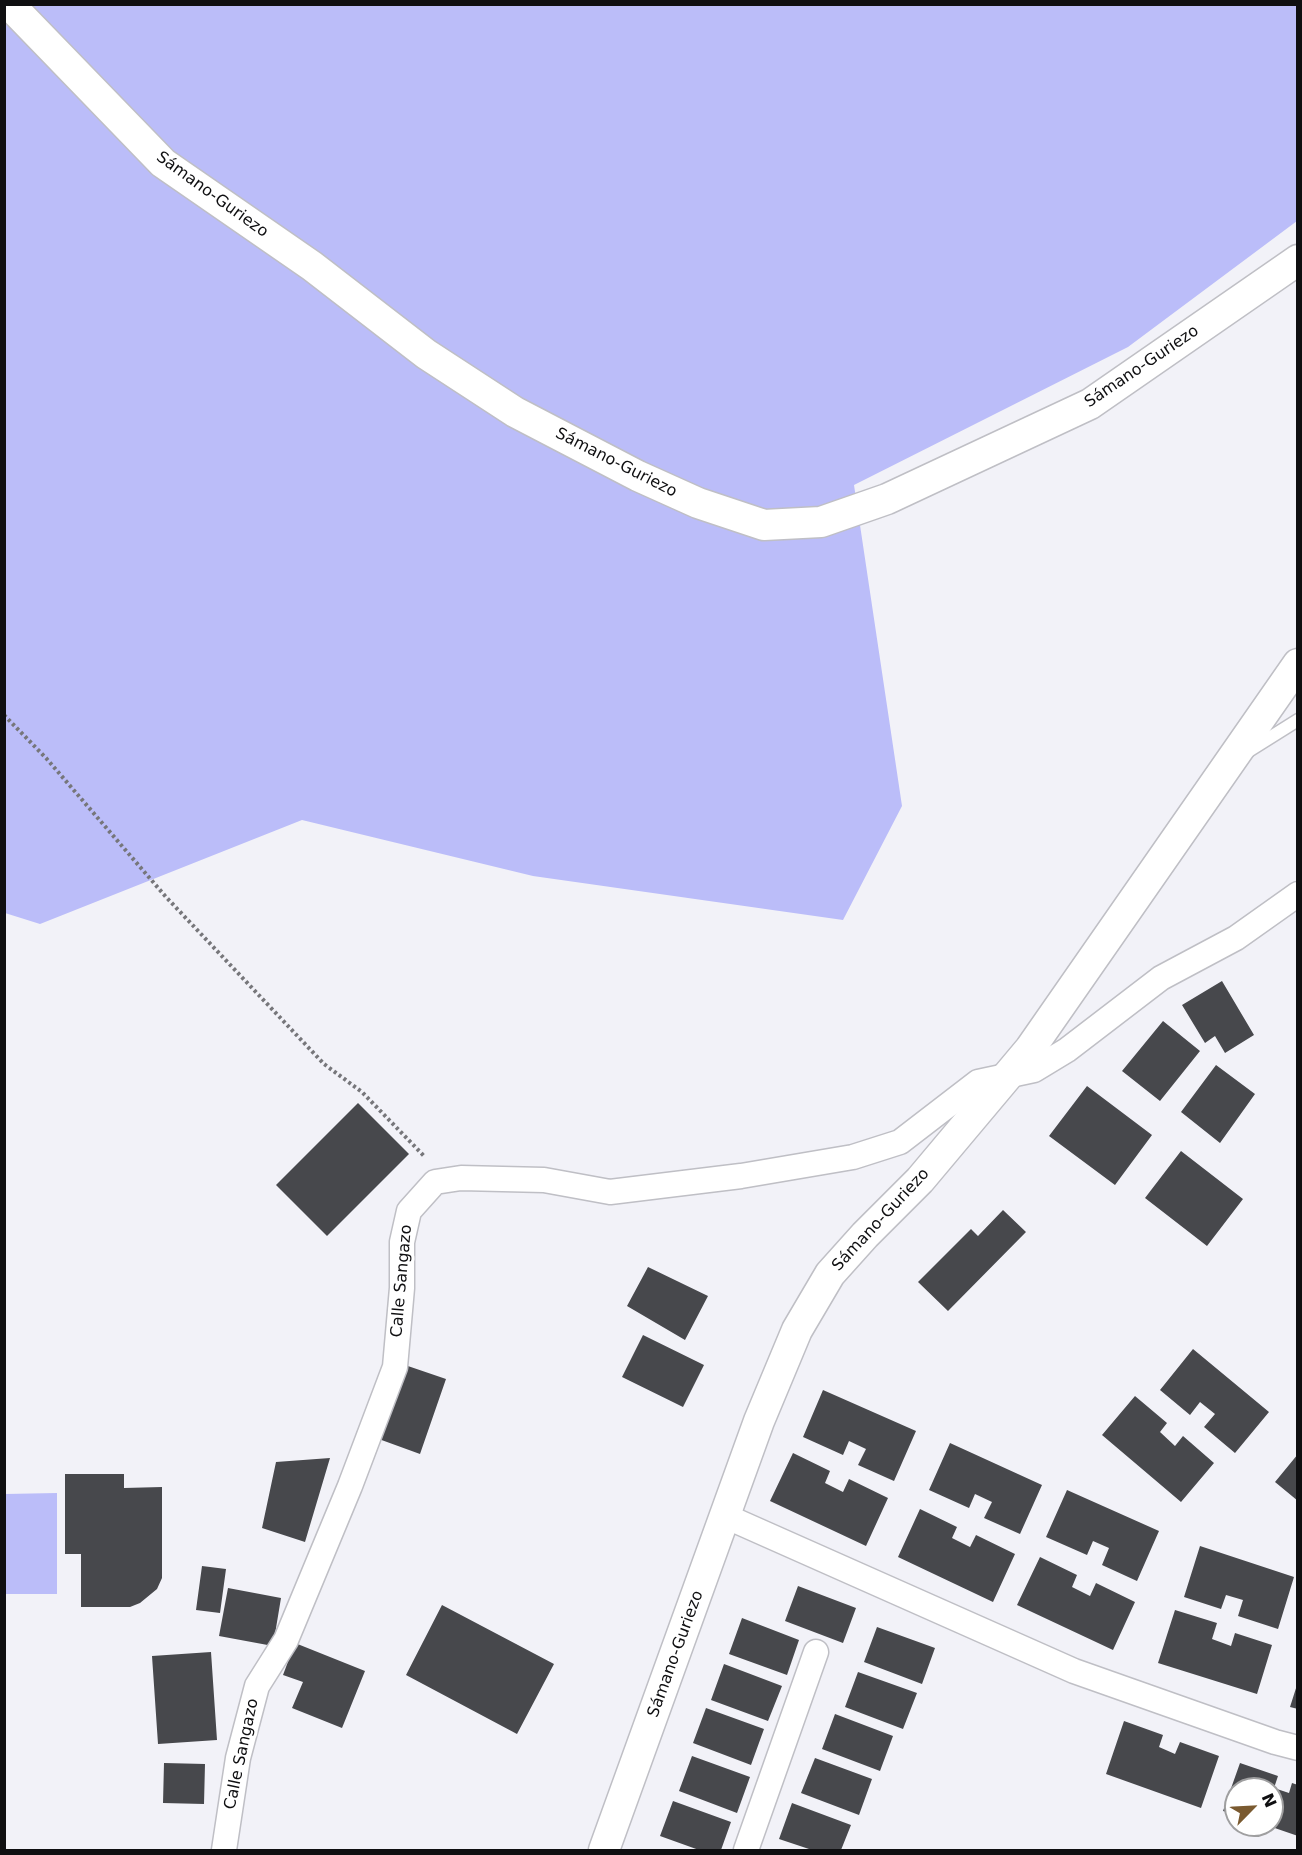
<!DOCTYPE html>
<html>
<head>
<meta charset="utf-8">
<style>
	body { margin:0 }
	#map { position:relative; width:1302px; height:1855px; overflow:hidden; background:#f2f2f8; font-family:"DejaVu Sans",sans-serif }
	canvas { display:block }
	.frame { position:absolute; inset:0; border:6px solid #0f0f11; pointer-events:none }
	.north { position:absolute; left:1224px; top:1777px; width:60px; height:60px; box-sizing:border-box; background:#fff; border:2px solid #9f9fa0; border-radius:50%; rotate:66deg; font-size:16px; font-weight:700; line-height:24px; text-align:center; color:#0f0f11 }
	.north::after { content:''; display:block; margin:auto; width:21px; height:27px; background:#7a5a30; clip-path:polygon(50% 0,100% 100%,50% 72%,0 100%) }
</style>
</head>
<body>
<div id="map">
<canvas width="1302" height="1855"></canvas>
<div class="frame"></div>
<div class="north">N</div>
</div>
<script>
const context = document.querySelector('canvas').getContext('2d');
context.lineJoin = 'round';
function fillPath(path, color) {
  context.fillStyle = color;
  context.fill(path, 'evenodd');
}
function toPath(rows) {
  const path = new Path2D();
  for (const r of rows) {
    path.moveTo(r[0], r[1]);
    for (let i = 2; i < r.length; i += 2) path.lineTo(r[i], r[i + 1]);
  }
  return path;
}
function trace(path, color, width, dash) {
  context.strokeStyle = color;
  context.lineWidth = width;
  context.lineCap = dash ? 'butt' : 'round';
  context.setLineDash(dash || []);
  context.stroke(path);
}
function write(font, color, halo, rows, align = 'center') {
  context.font = font + ' "DejaVu Sans",sans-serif';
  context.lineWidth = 6;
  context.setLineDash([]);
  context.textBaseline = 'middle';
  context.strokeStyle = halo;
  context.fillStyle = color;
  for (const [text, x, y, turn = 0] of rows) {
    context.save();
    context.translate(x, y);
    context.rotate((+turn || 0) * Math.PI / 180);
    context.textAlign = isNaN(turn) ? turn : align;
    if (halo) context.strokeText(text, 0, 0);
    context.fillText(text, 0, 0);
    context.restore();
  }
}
const green = toPath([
	[5,5,1297,5,1297,221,1128,347,854,485,902,806,843,920,533,876,302,820,40,924,5,913],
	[57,1493,57,1594,5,1594,5,1494]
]);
const building = toPath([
	[1222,981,1254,1035,1225,1053,1215,1036,1205,1043,1182,1005],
	[1163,1021,1200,1051,1160,1101,1122,1071],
	[1216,1065,1255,1094,1220,1143,1181,1112],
	[1087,1086,1152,1135,1115,1185,1049,1136],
	[358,1103,409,1154,327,1236,276,1185],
	[1181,1151,1243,1199,1207,1246,1145,1198],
	[1003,1210,1026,1232,948,1311,918,1282,971,1229,978,1236],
	[648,1267,708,1296,685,1340,627,1306],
	[643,1335,704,1365,683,1407,622,1377],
	[1193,1349,1269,1412,1235,1453,1204,1427,1215,1414,1200,1402,1190,1415,1160,1390],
	[402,1364,446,1379,420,1454,376,1438],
	[823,1390,916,1431,894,1481,858,1465,866,1449,849,1441,843,1455,803,1437],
	[1135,1396,1167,1423,1160,1432,1175,1446,1183,1436,1214,1463,1181,1502,1102,1435],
	[950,1443,1042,1485,1020,1534,984,1518,992,1502,975,1494,969,1508,929,1490],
	[793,1453,830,1471,825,1483,843,1492,849,1479,888,1498,866,1546,770,1501],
	[1298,1454,1298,1501,1275,1482],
	[330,1458,305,1542,262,1528,276,1462],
	[65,1474,124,1474,124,1488,162,1487,162,1578,157,1589,140,1603,130,1607,81,1607,81,1554,65,1554],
	[1067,1490,1159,1531,1137,1581,1102,1565,1109,1548,1093,1541,1087,1555,1046,1537],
	[920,1509,957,1527,952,1538,970,1547,976,1535,1015,1554,993,1602,898,1557],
	[1200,1546,1294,1577,1278,1629,1238,1616,1243,1600,1226,1595,1221,1609,1184,1597],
	[1040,1557,1077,1575,1072,1587,1090,1596,1096,1583,1135,1602,1113,1650,1017,1605],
	[202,1566,226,1569,220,1613,196,1610],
	[798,1586,856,1608,843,1643,785,1621],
	[228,1588,281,1598,273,1646,219,1636],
	[442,1605,554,1664,517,1734,406,1675],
	[1175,1610,1217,1623,1212,1639,1231,1646,1235,1633,1272,1645,1257,1694,1158,1663],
	[742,1618,799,1640,787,1675,729,1654],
	[877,1627,935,1648,922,1684,864,1662],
	[295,1643,365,1671,342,1728,292,1708,303,1682,283,1675],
	[211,1652,217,1740,158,1744,152,1656],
	[724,1664,782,1686,768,1721,711,1700],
	[858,1672,917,1693,903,1729,845,1707],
	[1297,1685,1298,1685,1298,1709,1290,1707],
	[706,1708,764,1729,751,1765,693,1743],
	[835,1714,893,1736,880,1771,822,1749],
	[1124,1721,1163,1735,1159,1747,1175,1754,1180,1742,1219,1756,1201,1808,1106,1774],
	[692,1756,750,1777,737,1813,679,1791],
	[815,1758,872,1779,859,1815,801,1793],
	[164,1763,205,1764,204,1804,163,1803],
	[1240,1763,1278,1776,1274,1788,1289,1793,1292,1783,1298,1785,1298,1836,1266,1825,1272,1825,1272,1789,1236,1789,1236,1815,1223,1811],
	[673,1801,731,1822,721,1850,699,1850,660,1836],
	[792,1803,851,1825,841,1850,812,1850,779,1839]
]);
const path = toPath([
	[4,715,46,758,166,897,324,1064,362,1092,425,1157]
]);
const service = toPath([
	[1247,752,1298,720]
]);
const minor = toPath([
	[725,1516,1074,1671,1275,1742,1298,1748],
	[224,1850,238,1758,257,1686,286,1640,350,1486,395,1367,402,1288,402,1242,409,1211,435,1182,461,1178,544,1180,610,1192,741,1176,853,1157,900,1142,978,1082,1034,1070,1067,1050,1161,978,1236,938,1298,894],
	[746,1850,816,1652]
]);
const tertiary = toPath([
	[9,4,163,163,312,266,426,354,515,412,638,476,698,503,764,525,821,522,887,499,1090,404,1298,260],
	[604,1850,759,1421,797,1330,830,1274,865,1235,920,1180,1030,1049,1298,664]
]);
const streetNames = [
	["Sámano-Guriezo",212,195,36],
	["Sámano-Guriezo",1142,367,-34],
	["Sámano-Guriezo",616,463,27],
	["Sámano-Guriezo",881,1220,-47],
	["Calle Sangazo",402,1281,-85],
	["Sámano-Guriezo",676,1654,-70],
	["Calle Sangazo",242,1754,-78]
];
fillPath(green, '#bbbdf9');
fillPath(building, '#47484c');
trace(service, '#bfbfc5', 15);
trace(minor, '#bfbfc5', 27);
trace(tertiary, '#bfbfc5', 33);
trace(path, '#76767a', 4, [3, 3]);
trace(service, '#fff', 12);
trace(minor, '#fff', 24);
trace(tertiary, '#fff', 30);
write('16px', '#0f0f11', '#fff', streetNames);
</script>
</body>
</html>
